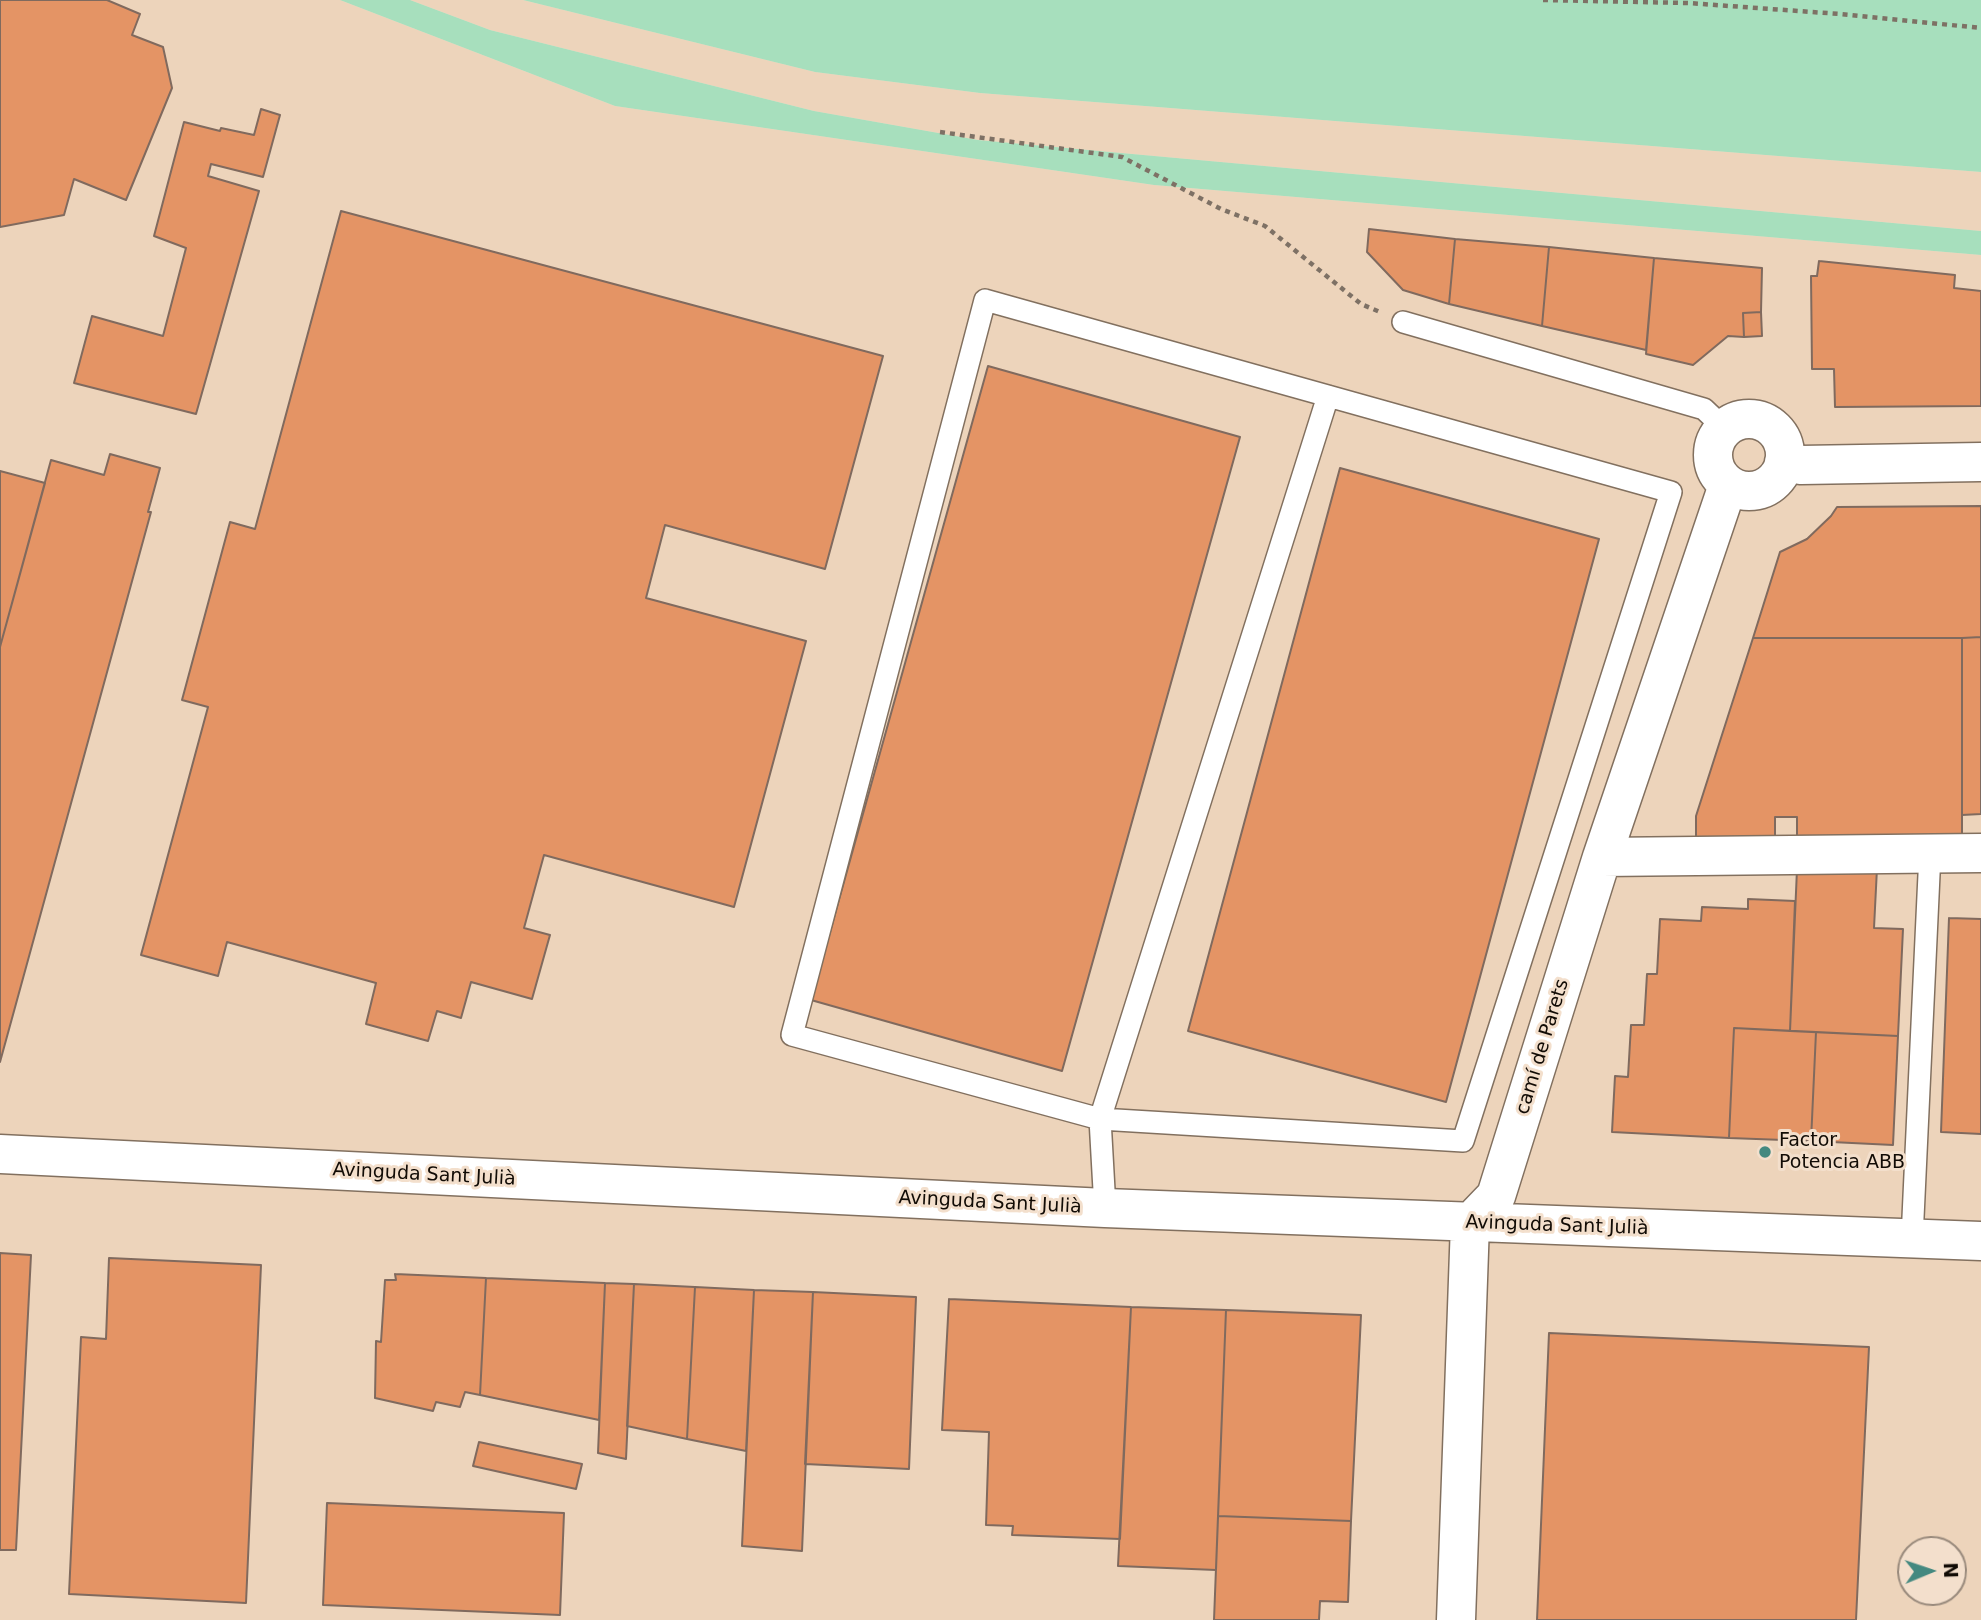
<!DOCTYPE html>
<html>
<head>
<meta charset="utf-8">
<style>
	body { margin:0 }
	#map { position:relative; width:1981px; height:1620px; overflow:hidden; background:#f3dfcc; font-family:"DejaVu Sans",sans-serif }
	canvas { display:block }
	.north { position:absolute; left:1897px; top:1536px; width:70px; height:70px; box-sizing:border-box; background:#f3dfcc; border:2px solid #998a7c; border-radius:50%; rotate:88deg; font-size:19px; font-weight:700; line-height:28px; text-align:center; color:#110b05 }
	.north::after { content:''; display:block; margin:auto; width:24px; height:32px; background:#448980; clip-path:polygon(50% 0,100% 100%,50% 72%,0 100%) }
</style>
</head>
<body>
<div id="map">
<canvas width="1981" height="1620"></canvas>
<div class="north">N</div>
</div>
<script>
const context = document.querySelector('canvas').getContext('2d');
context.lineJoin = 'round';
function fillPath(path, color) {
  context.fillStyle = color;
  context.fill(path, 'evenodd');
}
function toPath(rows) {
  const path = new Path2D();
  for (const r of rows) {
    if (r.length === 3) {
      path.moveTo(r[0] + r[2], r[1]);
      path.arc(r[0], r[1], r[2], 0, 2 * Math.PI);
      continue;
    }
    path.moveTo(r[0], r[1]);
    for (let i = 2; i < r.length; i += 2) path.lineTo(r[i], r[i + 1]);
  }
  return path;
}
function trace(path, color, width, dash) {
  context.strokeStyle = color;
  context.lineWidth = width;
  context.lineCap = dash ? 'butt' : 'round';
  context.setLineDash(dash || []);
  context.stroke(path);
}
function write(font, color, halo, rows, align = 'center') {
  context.font = font + ' "DejaVu Sans",sans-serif';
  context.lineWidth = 6;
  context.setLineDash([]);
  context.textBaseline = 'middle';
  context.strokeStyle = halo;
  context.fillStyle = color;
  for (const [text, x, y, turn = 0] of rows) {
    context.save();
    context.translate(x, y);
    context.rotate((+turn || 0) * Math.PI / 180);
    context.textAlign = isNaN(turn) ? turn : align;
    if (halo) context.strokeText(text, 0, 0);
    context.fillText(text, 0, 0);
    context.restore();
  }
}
const built = toPath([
	[0,0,340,0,615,106,1154,185,1981,255,1981,1620,0,1620],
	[1911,1550,1953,1550,1953,1592,1911,1592],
	[410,0,523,0,815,72,980,93,1981,172,1981,231,978,140,814,111,490,30]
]);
const green = toPath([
	[340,0,410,0,490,30,814,111,978,140,1981,231,1981,255,1154,185,615,106],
	[523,0,1981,0,1981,172,980,93,815,72]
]);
const building = toPath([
	[0,0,107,0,140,14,132,35,163,47,172,88,126,200,74,179,64,215,0,227,0,0],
	[261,109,280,115,263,177,211,164,208,176,259,191,196,414,74,383,92,316,163,336,186,248,154,236,184,122,220,131,221,128,254,135,261,109],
	[341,211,883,356,825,569,665,525,646,598,806,641,734,907,544,855,524,928,550,935,532,999,471,982,461,1018,437,1011,428,1041,366,1024,376,983,227,942,218,976,141,955,208,707,182,700,230,522,255,529,341,211],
	[1369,229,1455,239,1449,304,1403,290,1367,252,1369,229],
	[1455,239,1549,247,1542,326,1449,304,1455,239],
	[1549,247,1654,258,1646,350,1542,326,1549,247],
	[1654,258,1762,268,1761,312,1743,313,1744,337,1728,336,1693,365,1646,354,1654,258],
	[1819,261,1955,275,1954,288,1981,291,1981,406,1835,407,1834,369,1812,369,1811,276,1817,276,1819,261],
	[1761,312,1762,336,1744,337,1743,313,1761,312],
	[988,366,1240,437,1062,1071,811,1000,988,366],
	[110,454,160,468,148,512,151,512,0,1062,0,647,51,460,104,475,110,454],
	[1340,468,1599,539,1446,1102,1188,1031,1340,468],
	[0,471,45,483,0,647,0,471],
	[1981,506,1981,637,1962,638,1753,638,1780,552,1807,539,1831,516,1837,507,1981,506],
	[1981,637,1981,814,1962,815,1962,638,1981,637],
	[1753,638,1962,638,1962,839,1797,839,1797,817,1775,817,1775,838,1696,838,1696,816,1753,638],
	[1877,868,1874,928,1903,929,1898,1036,1790,1031,1797,869,1877,868],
	[1748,899,1795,901,1790,1031,1734,1028,1729,1138,1612,1132,1615,1076,1628,1077,1631,1025,1644,1025,1647,974,1657,974,1660,919,1701,921,1702,907,1748,909,1748,899],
	[1949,918,1981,919,1981,1134,1941,1132,1949,918],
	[1734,1028,1816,1032,1811,1141,1729,1138,1734,1028],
	[1816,1032,1898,1036,1893,1145,1811,1141,1816,1032],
	[0,1253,31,1255,16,1550,0,1550,0,1253],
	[109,1258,261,1265,246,1603,69,1594,81,1337,106,1339,109,1258],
	[395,1274,486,1278,480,1395,465,1392,460,1407,436,1402,433,1411,375,1398,376,1341,381,1342,385,1280,396,1280,395,1274],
	[486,1278,605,1283,599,1420,480,1395,486,1278],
	[605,1283,634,1284,626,1459,598,1453,605,1283],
	[634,1284,695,1287,687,1439,627,1426,634,1284],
	[695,1287,754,1290,746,1451,687,1439,695,1287],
	[754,1290,813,1292,802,1551,742,1546,754,1290],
	[813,1292,916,1297,909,1469,805,1464,813,1292],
	[949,1299,1131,1307,1120,1539,1012,1535,1013,1526,986,1525,989,1432,942,1430,949,1299],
	[1131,1307,1226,1310,1216,1570,1118,1566,1131,1307],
	[1226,1310,1361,1315,1351,1521,1218,1516,1226,1310],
	[1549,1333,1869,1347,1856,1620,1537,1620,1549,1333],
	[479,1442,582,1464,576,1489,473,1466,479,1442],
	[327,1503,564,1513,560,1615,323,1605,327,1503],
	[1218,1516,1351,1521,1348,1602,1320,1601,1319,1620,1214,1620,1218,1516]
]);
const path = toPath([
	[1543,0,1688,3,1840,14,1981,28],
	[940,132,1122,157,1221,209,1265,226,1361,304,1380,312]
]);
const lane = toPath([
	[1403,322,1704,409,1724,428],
	[1105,1208,1100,1119,792,1035,985,300,1671,492,1463,1141,1100,1119,1328,396],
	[1912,1239,1930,853]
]);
const street = toPath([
	[1749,455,36],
	[1784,462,1801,465,1981,462],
	[1602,857,1981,853],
	[0,1154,1105,1208,1981,1241],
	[1456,1620,1470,1223,1496,1196,1602,857,1728,485]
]);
const markers = [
	[1765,1152,7,"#448980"]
];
const streetNames = [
	["camí de Parets",1543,1047,-73],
	["Avinguda Sant Julià",424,1175,3],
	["Avinguda Sant Julià",990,1203,3],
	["Avinguda Sant Julià",1557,1226,2]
];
const poiNames = [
	["Factor",1779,1141],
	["Potencia ABB",1779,1163]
];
fillPath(built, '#edd4bb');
fillPath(green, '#a7dfbd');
fillPath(building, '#e49465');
trace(building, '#806a5e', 2);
trace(lane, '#82705f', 24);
trace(street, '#82705f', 41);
trace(path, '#7e7165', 4.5, [5, 5]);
trace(lane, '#fff', 21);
trace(street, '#fff', 38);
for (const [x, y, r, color] of markers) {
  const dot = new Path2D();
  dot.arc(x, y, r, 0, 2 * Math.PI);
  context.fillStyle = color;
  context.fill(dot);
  trace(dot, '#f3dfcc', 2.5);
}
write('19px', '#110b05', '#f3dfcc', streetNames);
write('19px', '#110b05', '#f3dfcc', poiNames, 'left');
</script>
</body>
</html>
